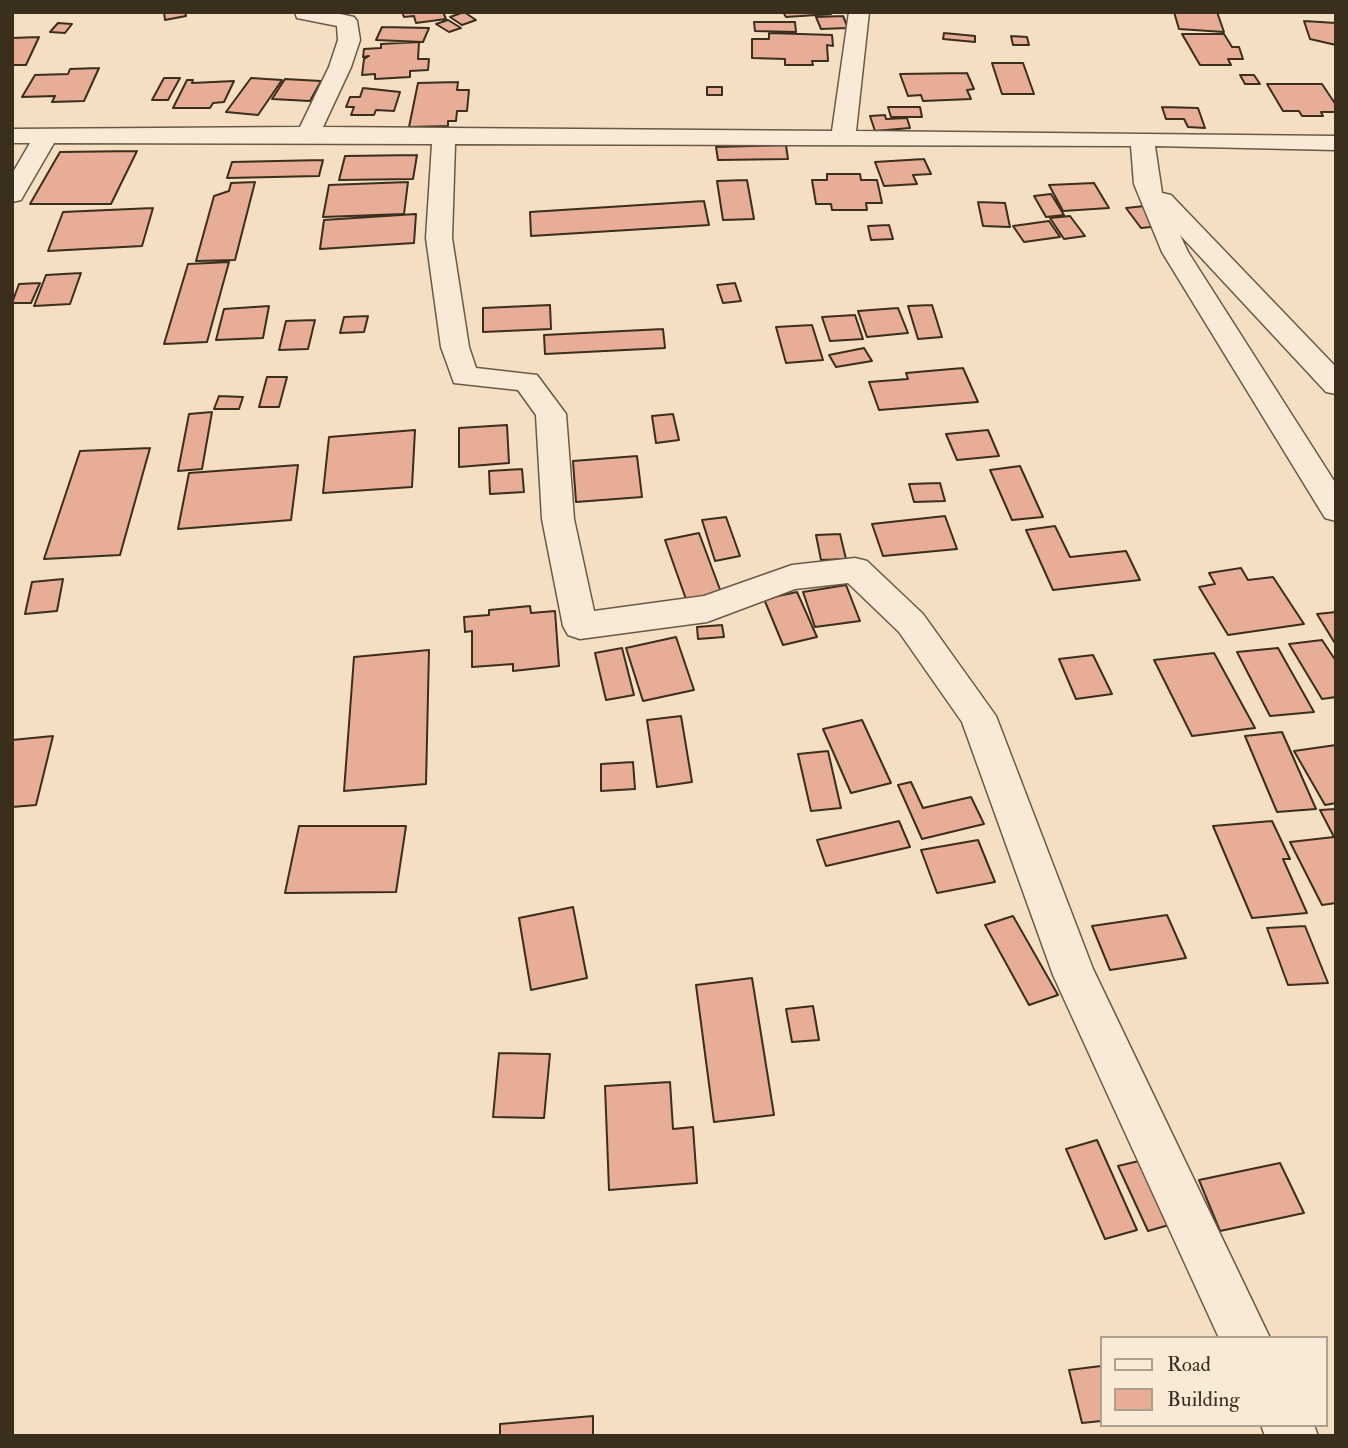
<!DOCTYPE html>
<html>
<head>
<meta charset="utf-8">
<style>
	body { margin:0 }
	#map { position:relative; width:1348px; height:1448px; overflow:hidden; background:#f4dfc2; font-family:"IM FELL Double Pica",serif }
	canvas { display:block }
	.frame { position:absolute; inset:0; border:14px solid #3a2e1d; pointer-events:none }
	.legend { position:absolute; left:1100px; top:1336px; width:228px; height:91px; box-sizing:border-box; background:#f8ead7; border:2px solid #ac9f8d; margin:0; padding:9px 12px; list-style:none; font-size:21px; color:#3a2e1d }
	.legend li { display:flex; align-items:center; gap:14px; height:35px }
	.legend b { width:35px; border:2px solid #ac9f8d }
</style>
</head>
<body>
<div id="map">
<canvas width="1348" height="1448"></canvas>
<div class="frame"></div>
<ul class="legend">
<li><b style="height:9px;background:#f8ead7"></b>Road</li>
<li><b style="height:19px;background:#e8ad96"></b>Building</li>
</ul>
</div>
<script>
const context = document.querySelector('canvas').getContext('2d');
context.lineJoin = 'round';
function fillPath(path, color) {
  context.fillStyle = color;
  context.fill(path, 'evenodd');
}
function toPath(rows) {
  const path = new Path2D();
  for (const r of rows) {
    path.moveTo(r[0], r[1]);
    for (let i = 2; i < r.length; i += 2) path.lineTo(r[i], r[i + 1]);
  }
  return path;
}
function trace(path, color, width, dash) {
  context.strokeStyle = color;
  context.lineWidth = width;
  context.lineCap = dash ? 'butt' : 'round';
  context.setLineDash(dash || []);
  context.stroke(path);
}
const building = toPath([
	[164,12,185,12,186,16,165,20,164,12],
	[402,12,443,12,446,19,416,23,414,16,404,17,402,12],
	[464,12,476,20,462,25,450,17,464,12],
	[783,12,830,12,831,14,786,17,783,12],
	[1174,12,1217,12,1224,32,1179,29,1174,12],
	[843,16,848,28,821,29,816,17,843,16],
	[448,20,461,28,449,32,436,24,448,20],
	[1304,21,1336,23,1336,45,1310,39,1304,21],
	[754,22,795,22,796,32,755,31,754,22],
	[58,23,72,24,65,33,50,32,58,23],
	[382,27,429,28,423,42,376,40,382,27],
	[769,33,832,35,833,46,827,45,828,61,812,61,813,65,785,65,785,59,752,58,752,39,769,39,769,33],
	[944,33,975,36,975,42,943,39,944,33],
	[1182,34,1224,34,1232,47,1239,47,1243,59,1228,59,1231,65,1200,65,1182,34],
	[1011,36,1027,37,1029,45,1013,45,1011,36],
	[39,37,26,65,12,65,12,38,39,37],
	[419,42,418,59,429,59,428,70,410,71,410,77,375,79,375,74,362,75,364,59,369,56,363,57,364,49,381,48,381,44,419,42],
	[992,63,1023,63,1034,94,1002,94,992,63],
	[99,68,84,101,52,102,55,96,22,97,35,75,68,74,70,69,99,68],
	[967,73,974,89,967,90,971,99,923,101,921,95,908,96,900,74,967,73],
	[1240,75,1254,75,1260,84,1245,84,1240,75],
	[164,78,180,78,168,100,152,100,164,78],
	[251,78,282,80,258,115,226,112,251,78],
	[285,79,321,81,310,101,272,99,285,79],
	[187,80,193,80,192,83,234,81,224,102,213,103,210,108,173,108,187,80],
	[458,82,457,90,469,90,467,111,457,111,456,121,448,121,448,126,409,127,418,83,458,82],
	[1267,84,1322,84,1336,105,1336,112,1321,112,1323,116,1302,116,1299,111,1283,111,1267,84],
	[707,87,722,87,722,95,707,95,707,87],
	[363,88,400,92,394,111,376,110,374,115,351,115,354,107,346,107,350,97,360,97,363,88],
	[888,107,920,107,922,117,891,117,888,107],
	[1162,107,1198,108,1205,128,1188,127,1184,119,1166,119,1162,107],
	[885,115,886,119,907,118,910,128,875,131,870,116,885,115],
	[786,145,788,159,718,160,716,147,786,145],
	[137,151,111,204,30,204,60,152,137,151],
	[417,155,413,179,339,180,345,156,417,155],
	[924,159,931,174,913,175,917,184,884,186,875,162,924,159],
	[323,160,319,176,227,178,232,162,323,160],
	[827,174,860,174,861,180,877,180,882,203,866,203,867,210,832,210,831,204,816,204,812,180,827,180,827,174],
	[747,180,754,219,723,220,717,181,747,180],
	[255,182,235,260,196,261,214,196,229,191,231,183,255,182],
	[408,182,404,214,323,217,329,185,408,182],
	[1094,183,1109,208,1063,211,1049,185,1094,183],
	[1051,194,1064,215,1046,217,1034,196,1051,194],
	[704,201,709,225,531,236,530,212,704,201],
	[978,202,1005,203,1010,227,983,226,978,202],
	[1145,206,1161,226,1141,228,1126,208,1145,206],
	[153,208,142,246,48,251,63,212,153,208],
	[416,214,414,243,320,249,324,220,416,214],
	[1070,216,1085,236,1064,239,1050,218,1070,216],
	[1049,221,1060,237,1024,242,1013,226,1049,221],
	[889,225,893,239,871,240,868,226,889,225],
	[229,262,207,342,164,344,188,264,229,262],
	[81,273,70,304,34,306,46,275,81,273],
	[40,283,31,303,12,303,19,284,40,283],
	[735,283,741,301,723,303,717,285,735,283],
	[550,305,551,329,483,332,483,308,550,305],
	[932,305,942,337,918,339,908,306,932,305],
	[269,306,263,338,216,340,224,309,269,306],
	[898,308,908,333,867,337,858,311,898,308],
	[855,315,863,339,830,341,822,317,855,315],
	[368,316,364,332,340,333,344,317,368,316],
	[315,320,308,349,279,350,286,321,315,320],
	[812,325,823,360,786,363,776,327,812,325],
	[663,329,665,348,545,354,544,335,663,329],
	[864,348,872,361,836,367,829,355,864,348],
	[963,368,978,402,879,410,869,382,908,379,906,373,963,368],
	[267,377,287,377,279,407,259,407,267,377],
	[219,396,243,397,239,409,214,409,219,396],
	[212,412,202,469,178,471,189,414,212,412],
	[673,414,679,440,656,443,652,416,673,414],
	[507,425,509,463,459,467,459,428,507,425],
	[415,430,412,487,323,493,329,437,415,430],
	[988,430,999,456,957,460,946,434,988,430],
	[150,448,120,555,44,559,80,451,150,448],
	[637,456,642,497,576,502,573,461,637,456],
	[298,465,291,520,178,529,189,473,298,465],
	[1020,466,1043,517,1012,520,990,470,1020,466],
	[522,469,524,492,490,494,489,471,522,469],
	[940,483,945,501,914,502,909,484,940,483],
	[945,516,957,549,883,556,872,524,945,516],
	[726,517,740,556,715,561,702,520,726,517],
	[1055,526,1070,557,1126,551,1140,580,1053,590,1026,530,1055,526],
	[699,533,722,595,687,602,665,540,699,533],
	[840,534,846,559,821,560,816,535,840,534],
	[1241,568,1248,580,1273,577,1304,624,1228,635,1199,587,1215,584,1209,573,1241,568],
	[63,579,57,611,25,614,32,582,63,579],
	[846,585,860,621,815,627,803,592,846,585],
	[797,592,817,637,783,645,764,599,797,592],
	[530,606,531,613,555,611,559,666,513,671,513,664,472,667,472,631,465,632,464,617,489,615,489,610,530,606],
	[1336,612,1336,645,1317,614,1336,612],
	[722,625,724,637,698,639,697,627,722,625],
	[676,637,694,690,643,701,626,648,676,637],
	[1322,640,1336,661,1336,697,1322,699,1289,644,1322,640],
	[622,648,634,695,606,700,595,653,622,648],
	[1278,648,1314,712,1270,716,1237,652,1278,648],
	[429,650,426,784,344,791,354,657,429,650],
	[1214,653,1255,728,1192,736,1154,660,1214,653],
	[1093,655,1112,694,1076,699,1059,659,1093,655],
	[681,716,692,782,657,787,647,720,681,716],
	[862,720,891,783,851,793,823,729,862,720],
	[1282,732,1316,809,1277,812,1245,736,1282,732],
	[53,736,36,805,12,807,12,740,53,736],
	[1336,745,1336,803,1325,805,1294,751,1336,745],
	[828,751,841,808,811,811,798,754,828,751],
	[633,762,635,789,601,791,601,764,633,762],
	[911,782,923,808,971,797,984,824,922,839,898,785,911,782],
	[1336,809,1336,903,1322,905,1290,842,1334,837,1320,810,1336,809],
	[899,821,910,847,826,866,817,840,899,821],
	[1272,821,1290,859,1283,859,1307,913,1252,918,1213,826,1272,821],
	[299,826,406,826,396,892,285,893,299,826],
	[978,840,995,882,937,893,921,850,978,840],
	[573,907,587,978,531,990,519,918,573,907],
	[1167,915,1186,958,1110,970,1092,926,1167,915],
	[1013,916,1058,995,1029,1005,985,925,1013,916],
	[1305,926,1328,983,1288,985,1267,928,1305,926],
	[752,978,774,1115,714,1122,696,985,752,978],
	[813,1006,819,1040,792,1042,786,1009,813,1006],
	[499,1053,550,1054,544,1118,493,1117,499,1053],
	[670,1082,673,1129,693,1127,697,1183,609,1190,605,1086,670,1082],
	[1097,1140,1137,1230,1105,1239,1066,1149,1097,1140],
	[1139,1161,1169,1225,1148,1231,1118,1166,1139,1161],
	[1280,1163,1304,1213,1220,1231,1199,1180,1280,1163],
	[1101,1366,1101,1421,1082,1423,1069,1370,1101,1366],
	[593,1416,593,1436,500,1436,500,1424,593,1416]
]);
const street = toPath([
	[295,12,331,12,354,17,357,21,360,40,351,67,323,127,832,131,849,12,869,12,856,131,1336,136,1336,150,1155,146,1162,193,1171,195,1336,367,1336,394,1326,392,1180,235,1188,252,1336,484,1336,521,1325,518,1162,252,1134,184,1131,146,455,144,452,238,469,347,476,368,537,375,566,414,574,519,594,611,704,596,792,565,855,558,867,561,923,614,996,716,1093,969,1270,1338,1219,1338,1053,975,962,722,899,632,848,583,795,589,707,622,580,639,568,635,563,626,542,519,536,415,518,390,454,383,441,347,426,238,432,144,54,143,21,200,12,202,12,174,30,143,12,143,12,129,300,127,329,67,338,40,337,26,297,18,295,12],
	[1261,1425,1314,1425,1318,1436,1265,1436,1261,1425]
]);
fillPath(building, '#e8ad96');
trace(building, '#3a2e1d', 2);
trace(street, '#685a46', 3);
fillPath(street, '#f8ead7');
</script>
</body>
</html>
